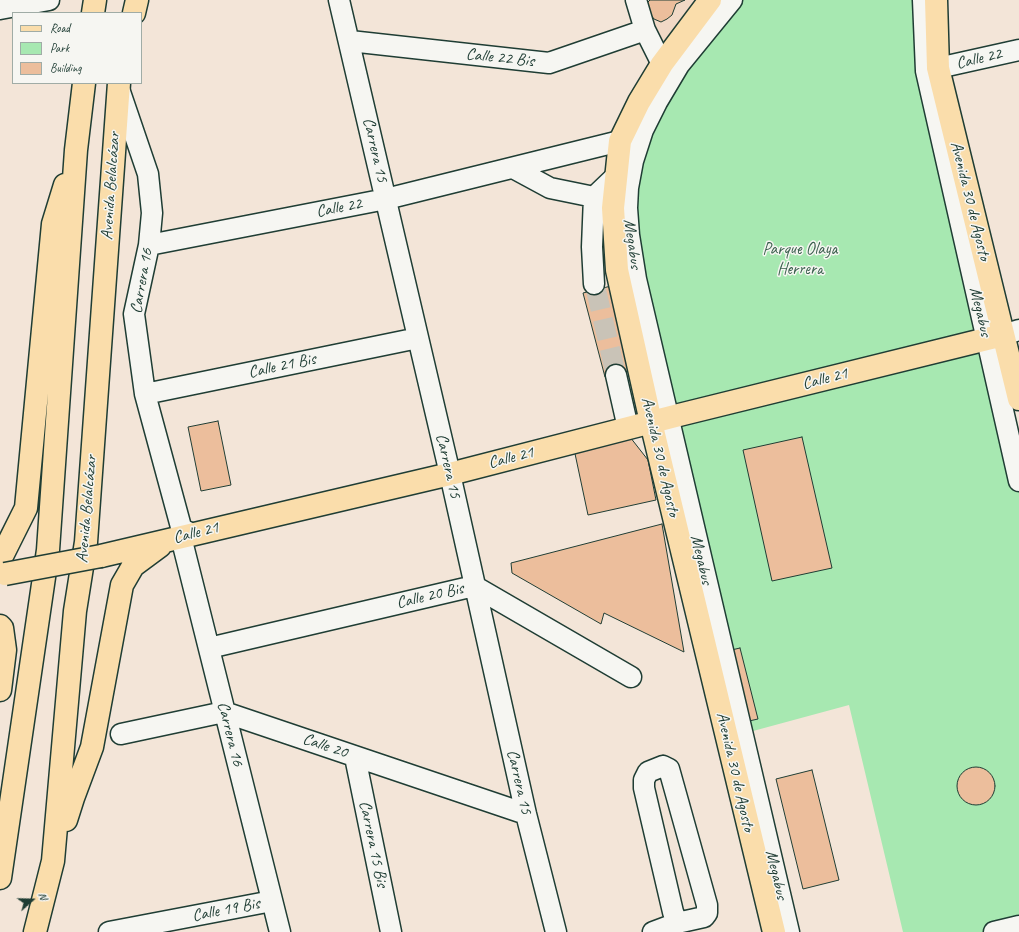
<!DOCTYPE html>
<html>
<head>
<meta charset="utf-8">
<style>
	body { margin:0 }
	#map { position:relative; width:1019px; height:932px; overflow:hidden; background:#f3e5d8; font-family:Caveat,sans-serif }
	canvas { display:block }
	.legend { position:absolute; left:12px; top:12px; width:130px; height:72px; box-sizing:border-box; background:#f6f6f2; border:1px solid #a0aca6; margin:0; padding:5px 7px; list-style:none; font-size:12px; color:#1f3d34 }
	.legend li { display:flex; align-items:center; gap:8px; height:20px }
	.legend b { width:20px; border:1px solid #a0aca6 }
	.north { position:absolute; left:12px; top:880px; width:40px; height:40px; -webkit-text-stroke:3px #f6f6f2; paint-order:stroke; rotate:70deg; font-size:11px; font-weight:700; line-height:16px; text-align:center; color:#1f3d34 }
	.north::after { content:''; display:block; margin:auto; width:14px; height:18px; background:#1f3d34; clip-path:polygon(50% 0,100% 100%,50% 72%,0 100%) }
</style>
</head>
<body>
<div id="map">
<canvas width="1019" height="932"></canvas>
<ul class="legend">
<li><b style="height:5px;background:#faddab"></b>Road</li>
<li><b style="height:11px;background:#a7e8b1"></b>Park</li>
<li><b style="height:11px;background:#ecbe9c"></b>Building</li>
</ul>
<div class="north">N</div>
</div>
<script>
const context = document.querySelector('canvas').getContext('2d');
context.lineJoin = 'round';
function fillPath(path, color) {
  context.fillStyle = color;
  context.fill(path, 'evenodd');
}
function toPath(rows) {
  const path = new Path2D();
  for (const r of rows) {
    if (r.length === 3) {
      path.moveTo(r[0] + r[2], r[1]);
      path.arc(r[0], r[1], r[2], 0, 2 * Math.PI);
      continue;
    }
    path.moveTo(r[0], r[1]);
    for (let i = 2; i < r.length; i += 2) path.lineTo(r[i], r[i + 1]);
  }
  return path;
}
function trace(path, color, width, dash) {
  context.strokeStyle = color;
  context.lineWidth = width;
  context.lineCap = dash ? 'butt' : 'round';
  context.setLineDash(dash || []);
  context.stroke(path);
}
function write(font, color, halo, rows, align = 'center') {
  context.font = font + ' Caveat,sans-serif';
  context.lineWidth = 3;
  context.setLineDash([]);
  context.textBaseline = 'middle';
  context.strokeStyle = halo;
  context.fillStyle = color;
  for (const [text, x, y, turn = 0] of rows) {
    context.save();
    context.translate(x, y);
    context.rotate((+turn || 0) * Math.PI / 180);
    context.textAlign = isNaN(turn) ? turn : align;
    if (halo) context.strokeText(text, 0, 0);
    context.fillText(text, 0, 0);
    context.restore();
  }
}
const built = toPath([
	[636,0,710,0,662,64]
]);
const green = toPath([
	[732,0,923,0,1019,481,1019,926,994,932,903,932,849,705,742,734,740,723,757,719,740,648,723,652,629,235,638,147]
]);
const building = toPath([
	[650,0,685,0,676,4,672,15,667,19,661,22,654,19,650,14,647,3,650,0],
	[611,286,632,370,605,377,583,293,611,286],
	[218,421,231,485,201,491,188,427,218,421],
	[630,437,648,460,656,500,588,515,574,449,630,437],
	[802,437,832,568,772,581,743,450,802,437],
	[662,524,684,652,604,613,601,624,512,573,511,563,662,524],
	[740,648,758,719,740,723,723,652,740,648],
	[976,786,19],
	[812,770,839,880,803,889,776,779,812,770]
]);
const minorTunnel = toPath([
	[596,290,616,375]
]);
const minor = toPath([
	[339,0,450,474,526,814,556,932],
	[636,0,645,30,662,64],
	[732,0,679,65,657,102,643,130,633,161,628,188,627,208,629,235,636,279,789,932],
	[923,0,926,71,1019,481],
	[0,9,49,0],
	[350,41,549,63,645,30],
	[938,68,1019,50],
	[119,89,148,174,152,213,149,245,134,314,145,394,181,527,184,530,192,534],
	[513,168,550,188,594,197],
	[149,245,386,199,620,141],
	[594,284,592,247,594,197,616,176],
	[1003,335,1019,330],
	[616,375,628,428],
	[145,394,418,338],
	[181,537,280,932],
	[209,648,474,586,631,677],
	[121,734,224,712,526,814],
	[355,757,391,932],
	[663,766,669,769,707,905,707,913,704,917,677,923,673,912,644,788,644,780,648,772,663,766],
	[109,932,272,901],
	[653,932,677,923],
	[994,932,1019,926]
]);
const major = toPath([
	[710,0,662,64,639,102,620,141,613,208,617,270,651,422,774,932],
	[936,0,938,68,1019,399],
	[93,13,95,0],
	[134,13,137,0],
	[101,556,450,474,679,415,1003,335],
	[0,557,3,554,26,508,53,224,65,185],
	[0,626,2,628,5,650,0,690],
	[66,820,73,798,92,747,122,585,133,566,160,546],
	[0,878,48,550,76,150,84,83],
	[35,932,53,861,75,611,86,542,119,83]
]);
const majorBridge = toPath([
	[5,574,101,556]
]);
const streetNames = [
	["Calle 22 Bis",500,58,6],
	["Calle 22",979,59,-13],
	["Carrera 15",375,150,77],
	["Avenida Belalcázar",111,186,-86],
	["Avenida 30 de Agosto",970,201,76],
	["Calle 22",339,208,-11],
	["Megabus",632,244,82],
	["Carrera 16",142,281,-80],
	["Megabus",980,312,77],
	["Calle 21 Bis",282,366,-12],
	["Calle 21",825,379,-14],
	["Avenida 30 de Agosto",660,457,77],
	["Calle 21",511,458,-14],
	["Carrera 15",448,466,77],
	["Avenida Belalcázar",87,509,-85],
	["Calle 21",196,533,-14],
	["Megabus",701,560,77],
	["Calle 20 Bis",430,596,-13],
	["Carrera 16",230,734,76],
	["Calle 20",325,746,19],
	["Avenida 30 de Agosto",735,772,77],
	["Carrera 15",519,782,77],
	["Carrera 15 Bis",373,844,78],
	["Megabus",776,875,77],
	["Calle 19 Bis",226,910,-11]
];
const parkNames = [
	["Parque Olaya",800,250],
	["Herrera",800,270]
];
fillPath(built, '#f1d9c6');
fillPath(green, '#a7e8b1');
fillPath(building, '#ecbe9c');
trace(building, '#1f3d34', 1);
trace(minorTunnel, '#c9c3b7', 20, [20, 10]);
trace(minor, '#1f3d34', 23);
trace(major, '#1f3d34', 25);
trace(minor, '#f6f6f2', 20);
trace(major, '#faddab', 22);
trace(majorBridge, '#1f3d34', 25, []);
trace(majorBridge, '#faddab', 22);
write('17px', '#1f3d34', '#f6f6f2', streetNames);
write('17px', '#3a5f4d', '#f6f6f2', parkNames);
</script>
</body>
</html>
